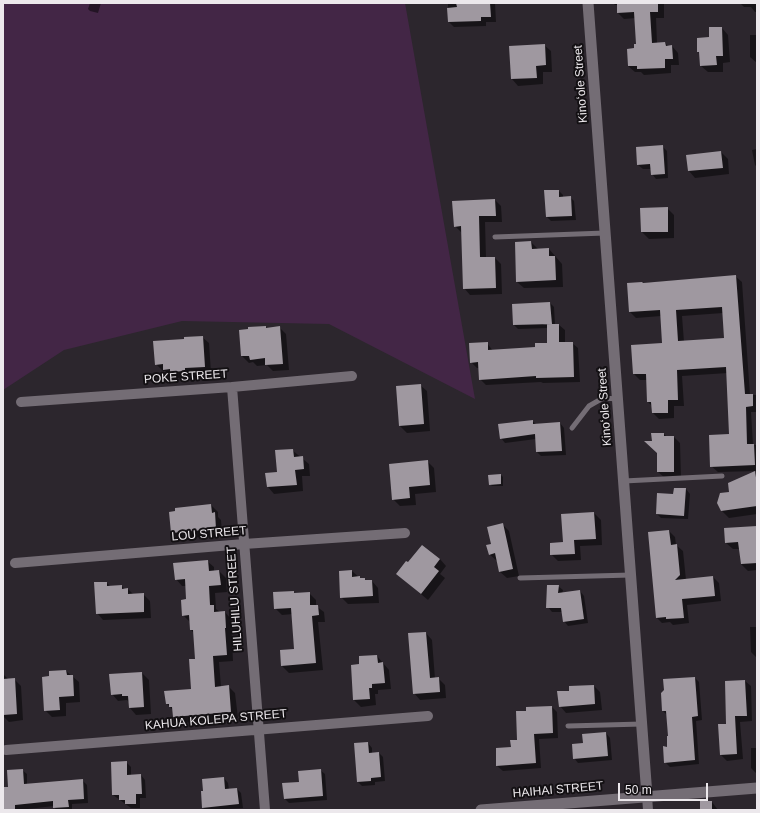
<!DOCTYPE html>
<html>
<head>
<meta charset="utf-8">
<style>
	body { margin:0 }
	#map { position:relative; width:760px; height:813px; overflow:hidden; background:#2c262d; font-family:Helvetica,sans-serif }
	canvas { display:block }
	.frame { position:absolute; inset:0; border:4px solid #ece8ec; pointer-events:none }
	.scale { position:absolute; left:618px; top:783px; width:90px; height:18px; box-sizing:border-box; border:2px solid #ece8ec; border-top:0; padding-left:5px; font-size:12px; line-height:14px; white-space:nowrap; color:#ece8ec; -webkit-text-stroke:3px #131013; paint-order:stroke }
</style>
</head>
<body>
<div id="map">
<canvas width="760" height="813"></canvas>
<div class="frame"></div>
<div class="scale">50 m</div>
</div>
<script>
const context = document.querySelector('canvas').getContext('2d');
context.lineJoin = 'round';
function fillPath(path, color) {
  context.fillStyle = color;
  context.fill(path, 'evenodd');
}
function toPath(rows) {
  const path = new Path2D();
  for (const r of rows) {
    path.moveTo(r[0], r[1]);
    for (let i = 2; i < r.length; i += 2) path.lineTo(r[i], r[i + 1]);
  }
  return path;
}
function trace(path, color, width, dash) {
  context.strokeStyle = color;
  context.lineWidth = width;
  context.lineCap = dash ? 'butt' : 'round';
  context.setLineDash(dash || []);
  context.stroke(path);
}
function write(font, color, halo, rows, align = 'center') {
  context.font = font + ' Helvetica,sans-serif';
  context.lineWidth = 4;
  context.setLineDash([]);
  context.textBaseline = 'middle';
  context.strokeStyle = halo;
  context.fillStyle = color;
  for (const [text, x, y, turn = 0] of rows) {
    context.save();
    context.translate(x, y);
    context.rotate((+turn || 0) * Math.PI / 180);
    context.textAlign = isNaN(turn) ? turn : align;
    if (halo) context.strokeText(text, 0, 0);
    context.fillText(text, 0, 0);
    context.restore();
  }
}
const green = toPath([
	[3,3,405,3,475,399,329,324,182,321,64,350,3,390]
]);
const shadow = toPath([
	[90,3,101,3,98,13,90,11,88,9],
	[448,3,495,3,496,22,486,22,486,26,454,27,448,21],
	[613,3,672,3,664,4,664,18,656,18,657,43,665,43,669,47,672,46,678,53,679,65,671,65,671,73,644,75,641,72,635,72,628,66,628,50,635,49,637,45,636,18,624,19,618,13,618,5,615,5],
	[740,3,757,3,757,12,755,12,751,7,744,7],
	[722,28,728,35,730,62,723,63,723,72,708,72,701,66,701,54,698,52],
	[750,35,757,35,757,63,750,57],
	[544,45,551,51,552,72,543,72,543,84,518,86,512,79,510,47],
	[662,146,667,151,668,178,656,179,652,174,651,169,643,169,638,165],
	[757,149,757,167,755,165,752,150],
	[721,152,728,159,729,174,695,178,689,171],
	[559,191,563,195,563,197,570,197,574,201,576,220,551,221,547,217],
	[495,200,501,206,502,222,485,222,486,258,495,258,501,264,502,294,470,295,464,288,462,233,455,226],
	[667,208,674,215,674,238,649,239,642,232],
	[531,242,538,249,549,249,562,264,563,287,524,288,517,282],
	[735,276,742,282,750,395,757,395,757,412,751,412,753,445,757,445,757,471,718,472,711,466,730,435,728,373,682,376,684,406,674,406,674,418,659,419,653,413,652,406,648,402,648,380,640,380,634,374,663,344,661,316,636,318,630,312,642,283],
	[723,313,725,339,684,342,682,316],
	[550,303,554,307,555,325,559,325,565,330,565,343,572,343,578,348,580,382,543,383,541,382,486,385,480,379,479,368,477,368,471,362,487,343,493,351,536,348,548,344,548,328,518,329,514,325,513,305],
	[266,327,268,329,279,327,286,334,289,370,273,371,267,365,257,366,253,362,249,363,242,356],
	[202,337,209,343,211,373,191,375,191,377,178,378,175,376,171,376,165,371,163,371,156,364],
	[420,385,427,391,430,431,407,433,400,426,397,387],
	[532,421,536,424,560,423,564,428,566,455,541,456,537,452,536,439,505,443,501,438],
	[664,434,667,437,674,437,680,443,681,478,665,478,658,472,658,453,653,442],
	[292,450,309,464,310,476,302,476,303,491,274,494,268,487],
	[427,461,434,468,436,492,415,494,416,505,400,506,393,499],
	[755,472,757,474,757,514,729,518,722,511,730,493],
	[501,475,503,477,503,486,492,486,490,484],
	[686,489,690,494,688,519,661,518,657,514,658,494,674,495],
	[211,505,218,512,218,517,221,520,222,535,178,539,172,532],
	[594,513,601,520,602,545,580,546,581,560,558,561,551,554],
	[502,524,509,531,519,576,507,578,500,572,497,561,489,554,492,545],
	[757,527,757,570,748,571,741,564,740,549,733,549,726,543],
	[669,531,675,537,676,545,683,551,686,580,713,577,719,583,721,601,687,605,689,623,673,625,670,622,662,623,656,617],
	[440,559,446,566,440,574,445,578,428,600,397,574],
	[207,561,214,567,214,572,219,571,226,578,227,592,215,593,216,609,220,612,225,612,231,619,233,661,219,662,221,687,228,686,235,693,238,718,181,723,174,717,174,711,167,704,192,690,196,660,194,633,191,630,190,622,183,615,187,600,186,586,182,586,176,579],
	[352,571,361,579,372,581,378,588,379,603,348,604,341,597],
	[107,583,111,587,122,586,125,590,128,589,133,594,143,594,150,601,151,618,103,620,97,613],
	[558,586,563,590,562,594,580,591,584,596,588,623,568,626,564,621,562,612,552,612,548,607],
	[293,592,295,594,309,593,316,600,316,606,324,612,325,622,318,622,323,670,289,673,282,666,281,651,295,650,293,614,282,615,275,608],
	[3,621,4,636,3,636],
	[750,627,757,627,757,658,751,652],
	[426,633,432,640,435,679,438,678,445,685,446,698,420,700,414,693],
	[377,656,389,670,391,689,378,690,378,694,375,694,376,705,361,707,354,700],
	[66,671,79,682,80,702,66,703,66,716,52,717,45,710,50,677],
	[142,673,149,680,151,714,136,715,130,708,129,702,127,700,118,701,112,694],
	[3,674,9,680,14,679,21,686,23,720,9,722,3,716],
	[695,678,699,682,702,720,696,721,699,764,670,767,665,762,669,749,667,715,663,711],
	[745,681,751,686,752,721,740,722,743,759,727,761,721,755,727,725],
	[594,686,600,692,602,710,566,713,560,706,570,691],
	[552,707,557,712,558,738,539,739,541,768,503,771,497,766,518,741,527,711],
	[606,733,610,738,612,760,578,763,574,758,584,744,583,735],
	[368,743,372,748,372,753,379,753,383,757,385,781,375,782,375,785,362,786,358,782,355,744],
	[751,748,757,748,757,774,751,768],
	[126,762,131,767,131,776,141,775,145,780,146,798,140,798,140,808,131,808,113,795],
	[22,770,27,774,27,785,82,780,87,785,88,803,72,804,72,810,56,810,54,806,19,810,3,810,3,788,9,788],
	[320,770,325,774,327,800,289,803,285,799,300,783],
	[224,778,228,783,229,790,237,789,241,793,243,808,206,810,203,808],
	[712,802,718,810,701,810]
]);
const building = toPath([
	[456,3,490,3,491,17,481,17,481,21,448,22,447,8,457,7],
	[617,3,658,3,658,12,650,12,652,43,665,42,666,46,672,45,673,59,665,59,665,68,637,69,637,66,628,66,627,49,634,48,634,44,636,44,634,12,617,13],
	[709,27,722,27,723,56,716,56,717,65,700,66,699,52,697,52,697,38,709,37],
	[545,44,546,65,536,66,537,78,511,79,509,46],
	[663,145,665,174,651,175,650,164,637,165,636,147],
	[721,151,723,168,688,171,686,155],
	[544,190,559,190,559,197,571,196,572,216,546,217],
	[495,199,496,216,479,216,480,257,495,257,496,288,463,289,461,226,454,227,452,201],
	[668,207,668,232,641,232,640,208],
	[531,241,532,249,549,248,549,256,555,256,556,280,516,282,515,242],
	[736,275,745,394,753,394,753,406,746,407,747,444,754,444,755,465,710,467,709,435,729,434,726,367,677,370,678,400,668,400,668,413,652,413,651,402,647,402,646,374,633,374,631,345,662,343,660,310,629,312,627,283,642,282,643,283],
	[722,307,724,338,678,341,676,310],
	[550,302,552,324,513,325,512,304],
	[547,324,559,324,559,342,573,342,574,377,536,378,536,376,479,380,478,362,470,363,469,343,488,342,488,350,535,347,535,343,547,343],
	[266,326,266,328,280,326,283,364,265,365,265,358,250,360,249,356,241,356,239,330,248,329,248,327],
	[203,336,205,367,185,368,185,371,170,372,170,369,163,370,163,364,155,365,153,341,184,339,184,337],
	[421,384,424,424,399,426,396,386],
	[533,420,533,424,560,422,562,451,536,452,535,434,500,439,498,424],
	[651,433,664,433,664,436,674,436,674,472,657,472,657,453,644,441,652,441],
	[293,449,294,457,303,456,304,469,295,470,297,485,267,487,265,473,277,472,275,450],
	[428,460,430,485,409,487,410,498,392,500,389,464],
	[755,471,757,484,757,506,721,511,717,503,720,493,729,492,728,483],
	[501,474,501,484,489,485,488,475],
	[674,488,686,488,684,516,656,514,657,493,673,494],
	[211,504,212,513,215,512,216,529,171,533,169,512,175,511,175,508],
	[594,512,596,539,574,540,575,554,550,555,550,543,563,542,561,514],
	[503,523,513,569,499,572,495,553,489,555,486,545,491,544,487,527],
	[757,526,757,563,741,564,738,542,725,543,724,528],
	[669,530,671,545,677,544,680,575,675,580,713,576,715,596,682,599,684,618,666,619,666,617,656,618,648,532],
	[422,545,440,559,434,567,439,571,421,594,396,574,406,561,408,562],
	[208,560,209,571,219,570,221,585,209,586,210,605,214,605,214,612,225,611,226,628,225,628,227,655,213,656,215,687,229,685,231,712,173,717,172,707,169,707,169,704,166,704,164,691,191,689,189,659,195,659,193,630,190,630,189,615,182,616,181,600,186,599,185,579,175,580,173,563],
	[352,570,352,577,360,576,360,578,365,578,365,580,372,580,373,596,340,598,339,571],
	[94,582,107,582,107,586,122,585,122,589,128,588,128,594,144,593,144,612,96,614],
	[547,585,559,585,558,593,580,590,584,619,563,622,561,608,546,608],
	[294,591,294,593,310,592,310,605,318,605,319,615,312,616,316,663,281,666,280,650,294,649,291,608,274,609,273,592],
	[426,632,430,678,439,677,440,692,413,694,408,633],
	[377,655,378,663,383,662,385,683,372,684,372,688,369,688,370,699,353,700,351,665,359,664,359,656],
	[66,670,67,675,73,675,74,696,59,697,60,710,44,711,42,677,49,676,49,671],
	[142,672,144,707,129,708,128,696,122,696,122,694,111,695,109,674],
	[695,677,698,716,692,717,695,760,664,763,663,746,667,747,667,736,668,736,666,711,662,711,661,693,664,690,663,679],
	[15,678,17,714,3,715,3,679],
	[745,680,747,716,735,716,737,754,720,755,718,724,726,724,725,681],
	[594,685,595,704,559,707,557,691,569,691,569,686],
	[552,706,553,733,534,734,536,763,496,766,496,748,511,747,510,740,517,740,516,711,526,711,526,707],
	[606,732,608,756,573,759,572,744,583,743,582,734],
	[368,742,369,753,379,752,381,777,371,778,371,781,357,782,354,743],
	[127,761,127,775,141,774,142,794,136,794,136,804,125,804,125,800,119,800,119,795,112,795,111,762],
	[23,769,24,784,83,779,84,799,68,800,69,807,53,808,53,801,15,805,15,810,3,810,3,787,8,787,7,770],
	[321,769,323,796,284,799,282,783,299,782,298,771],
	[224,777,225,789,237,788,239,804,202,808,201,791,203,791,202,779],
	[700,801,712,801,712,810,700,810]
]);
const service = toPath([
	[495,237,605,233],
	[572,428,589,406,603,398,618,399],
	[624,481,722,476],
	[520,578,631,575],
	[568,726,642,724]
]);
const minor = toPath([
	[232,387,265,810],
	[21,402,232,387,352,376],
	[15,563,244,544,405,533],
	[6,750,428,716],
	[647,796,648,810]
]);
const tertiary = toPath([
	[588,3,647,796],
	[481,810,757,788]
]);
const streetNames = [
	["Kinoʻole Street",581,84,-94],
	["POKE STREET",186,377,-4],
	["Kinoʻole Street",605,407,-94],
	["LOU STREET",209,534,-5],
	["HILUHILU STREET",235,599,-94],
	["KAHUA KOLEPA STREET",216,720,-5],
	["HAIHAI STREET",558,790,-5]
];
fillPath(green, '#432646');
fillPath(shadow, '#0007');
fillPath(building, '#9f98a0');
trace(service, '#746d75', 5);
trace(minor, '#746d75', 10);
trace(tertiary, '#746d75', 11);
write('12px', '#ece8ec', '#131013', streetNames);
</script>
</body>
</html>
